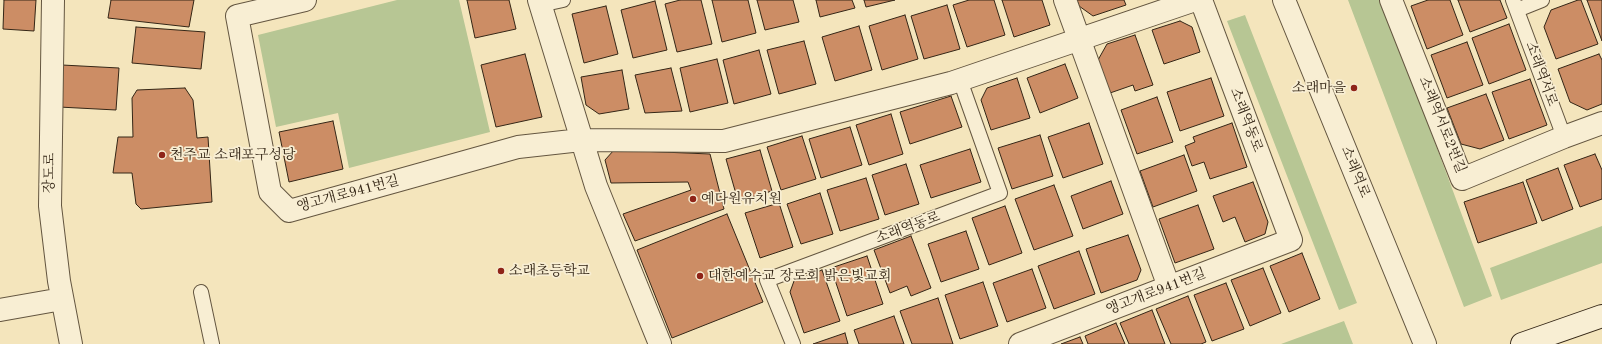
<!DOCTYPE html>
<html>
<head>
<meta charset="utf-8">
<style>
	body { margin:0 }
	canvas { display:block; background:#f4e5bc }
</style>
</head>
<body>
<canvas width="1602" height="344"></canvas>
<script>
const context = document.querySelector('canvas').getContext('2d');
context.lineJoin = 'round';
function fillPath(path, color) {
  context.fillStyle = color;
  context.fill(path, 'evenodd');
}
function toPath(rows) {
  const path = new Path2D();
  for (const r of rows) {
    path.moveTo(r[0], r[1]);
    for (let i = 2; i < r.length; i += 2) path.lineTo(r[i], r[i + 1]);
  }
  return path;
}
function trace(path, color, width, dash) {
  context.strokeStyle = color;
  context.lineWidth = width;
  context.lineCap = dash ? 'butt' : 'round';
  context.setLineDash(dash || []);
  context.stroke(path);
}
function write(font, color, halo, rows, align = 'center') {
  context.font = font + ' "Old Standard TT","Noto Serif KR",serif';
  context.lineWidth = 3.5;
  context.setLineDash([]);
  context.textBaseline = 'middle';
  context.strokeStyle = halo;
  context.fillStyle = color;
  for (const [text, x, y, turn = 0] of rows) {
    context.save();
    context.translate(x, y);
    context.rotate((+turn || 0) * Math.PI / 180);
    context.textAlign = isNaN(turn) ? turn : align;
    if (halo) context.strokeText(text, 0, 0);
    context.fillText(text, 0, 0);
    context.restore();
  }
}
const green = toPath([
	[397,0,459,0,490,132,349,168,338,113,276,127,258,35],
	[1348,0,1382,0,1492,296,1464,307],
	[1245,15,1357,303,1339,310,1227,21],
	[1602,226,1602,263,1501,300,1490,268],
	[1344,321,1353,344,1281,344]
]);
const building = toPath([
	[4,0,36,0,34,31,3,29,4,0],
	[111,0,194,0,189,27,108,18,111,0],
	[467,0,509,0,516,29,475,38,467,0],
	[680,0,701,0,712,44,677,52,665,4,680,0],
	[712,0,748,0,756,33,722,42,712,0],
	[757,0,793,0,799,22,765,30,757,0],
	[816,0,852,0,855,8,820,17,816,0],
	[864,0,895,0,866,7,864,0],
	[969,0,994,0,1005,35,967,47,953,5,969,0],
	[1002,0,1042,0,1050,25,1014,37,1002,0],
	[1077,0,1124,0,1126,5,1093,16,1079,6,1077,0],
	[1428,0,1450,0,1463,35,1427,49,1411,6,1428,0],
	[1458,0,1500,0,1507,18,1470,32,1458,0],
	[1578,0,1581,0,1598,44,1556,59,1544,27,1551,10,1578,0],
	[1587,0,1602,0,1602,41,1587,0],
	[655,1,667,50,633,58,621,10,655,1],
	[947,5,960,49,924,59,911,16,947,5],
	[606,6,618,54,584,63,572,14,606,6],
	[905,15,918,59,882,70,869,26,905,15],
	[1180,21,1192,27,1200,52,1164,64,1152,30,1180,21],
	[1509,24,1526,70,1489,84,1472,38,1509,24],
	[859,26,872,70,835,81,822,37,859,26],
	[136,27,205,32,201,69,132,63,136,27],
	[1135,35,1153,85,1135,91,1133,85,1110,93,1098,60,1107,44,1135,35],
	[804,41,816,84,779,94,767,50,804,41],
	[1467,42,1483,85,1447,98,1431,55,1467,42],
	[759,50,771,94,734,104,723,60,759,50],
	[525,54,542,117,496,127,481,65,525,54],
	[1599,54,1602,60,1602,104,1587,110,1570,102,1558,69,1599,54],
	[717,59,728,103,690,112,680,68,717,59],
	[1065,64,1078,98,1040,113,1027,78,1065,64],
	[62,65,119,68,116,110,59,107,62,65],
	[671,68,682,111,645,113,635,75,671,68],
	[622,70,629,109,599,114,586,105,581,77,622,70],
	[1017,78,1030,118,991,130,981,100,987,88,1017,78],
	[1211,78,1224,116,1180,131,1167,92,1211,78],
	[1530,79,1547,125,1509,139,1492,92,1530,79],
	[185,88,193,100,197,138,208,137,212,202,141,209,136,204,132,173,113,173,118,137,133,137,132,98,137,90,185,88],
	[1486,94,1504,140,1480,149,1461,144,1447,108,1486,94],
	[951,96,962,127,910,144,900,112,951,96],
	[1157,97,1173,142,1137,154,1121,110,1157,97],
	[891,114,903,154,869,165,856,125,891,114],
	[333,121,343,169,289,182,279,132,333,121],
	[1089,123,1103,164,1063,178,1048,137,1089,123],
	[1232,123,1247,167,1210,179,1204,162,1192,166,1185,146,1195,142,1193,137,1232,123],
	[850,127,862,165,821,178,809,139,850,127],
	[1040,135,1053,176,1012,189,998,148,1040,135],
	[802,136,816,179,781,190,767,147,802,136],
	[970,149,981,182,931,198,920,165,970,149],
	[614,150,710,154,724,209,635,241,623,214,691,190,688,182,611,183,605,160,614,150],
	[760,150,772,191,738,201,726,159,760,150],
	[1595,154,1602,170,1602,199,1580,207,1564,165,1595,154],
	[1184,155,1197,191,1153,207,1140,171,1184,155],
	[906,164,919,204,885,215,872,175,906,164],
	[1558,168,1573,209,1542,221,1526,180,1558,168],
	[866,178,879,219,840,231,827,190,866,178],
	[1111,181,1123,214,1083,229,1071,196,1111,181],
	[1253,182,1268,222,1265,234,1245,242,1235,217,1223,222,1213,196,1253,182],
	[1523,182,1537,223,1478,243,1464,202,1523,182],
	[1054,185,1073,236,1034,250,1015,199,1054,185],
	[820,193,833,234,801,244,787,204,820,193],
	[779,203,793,247,760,258,745,213,779,203],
	[1198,205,1214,249,1175,263,1159,219,1198,205],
	[1005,206,1022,253,989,265,972,218,1005,206],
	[727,214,763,302,672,338,637,250,727,214],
	[966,231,979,269,941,282,928,244,966,231],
	[1128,235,1141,270,1137,280,1101,293,1086,249,1128,235],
	[911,236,931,288,911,296,907,286,890,293,874,250,911,236],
	[1079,251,1095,294,1054,309,1038,266,1079,251],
	[1302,253,1320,299,1289,312,1270,266,1302,253],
	[867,256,883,304,847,316,831,268,867,256],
	[1263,268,1281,313,1250,326,1231,280,1263,268],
	[1032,269,1046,308,1007,322,993,283,1032,269],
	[822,270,840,321,804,333,790,292,794,281,822,270],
	[983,282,998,326,960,339,945,295,983,282],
	[1226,283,1244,329,1212,341,1194,295,1226,283],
	[1188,296,1206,342,1201,344,1171,344,1156,309,1188,296],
	[938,298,953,344,912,344,900,311,938,298],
	[1152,310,1165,344,1129,344,1120,323,1152,310],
	[894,316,904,344,859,344,854,330,894,316],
	[1116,323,1125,344,1088,344,1085,336,1116,323],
	[845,333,848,344,813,344,845,333],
	[1080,337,1083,344,1061,344,1080,337]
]);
const service = toPath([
	[1513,0,1564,137],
	[540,5,563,0],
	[1517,10,1542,0],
	[201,292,212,344],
	[793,344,767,280,1000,193,960,80]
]);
const minor = toPath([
	[53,0,50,206,59,281,71,344],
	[305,0,237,16,270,192,289,211,518,147,581,140,724,141,951,83,1195,0],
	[539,0,596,186,660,344],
	[1065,0,1169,287],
	[1391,0,1462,179,1564,137,1602,123],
	[0,310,62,299],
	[1020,344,1291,240,1201,0]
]);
const tertiary = toPath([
	[1284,0,1425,344]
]);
const secondary = toPath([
	[1522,344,1602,316]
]);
const markers = [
	[1354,88,4,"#8f2418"],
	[162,155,4,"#8f2418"],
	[693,199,4,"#8f2418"],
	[501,271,4,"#8f2418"],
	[700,276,4,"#8f2418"]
];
const streetNames = [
	["소래역서로",1541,74,70],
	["소래역동로",1246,120,69],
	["소래역서로2번길",1442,125,68],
	["소래역로",1355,172,68],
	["장도로",50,173,-89],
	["앵고개로941번길",348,194,-15],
	["소래역동로",908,228,-20],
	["앵고개로941번길",1156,292,-21]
];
const poiNames = [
	["소래마을",1346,88,"right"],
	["천주교 소래포구성당",170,155],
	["예다원유치원",701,199],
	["소래초등학교",509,271],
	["대한예수교 장로회 밝은빛교회",708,276]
];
fillPath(green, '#b7c694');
fillPath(building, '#cc8d65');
trace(building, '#342616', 1);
trace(service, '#645640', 16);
trace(minor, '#645640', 24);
trace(tertiary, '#645640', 24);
trace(secondary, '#342616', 24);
trace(service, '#f8eed3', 14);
trace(minor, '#f8eed3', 22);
trace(tertiary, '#f8eed3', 22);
trace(secondary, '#f8eed3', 22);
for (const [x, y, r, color] of markers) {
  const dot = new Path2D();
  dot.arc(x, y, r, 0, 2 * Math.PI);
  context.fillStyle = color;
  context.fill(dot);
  trace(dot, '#f8eed3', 1.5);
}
write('14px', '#342616', '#f8eed3', streetNames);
write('14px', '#342616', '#f8eed3', poiNames, 'left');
</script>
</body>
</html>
